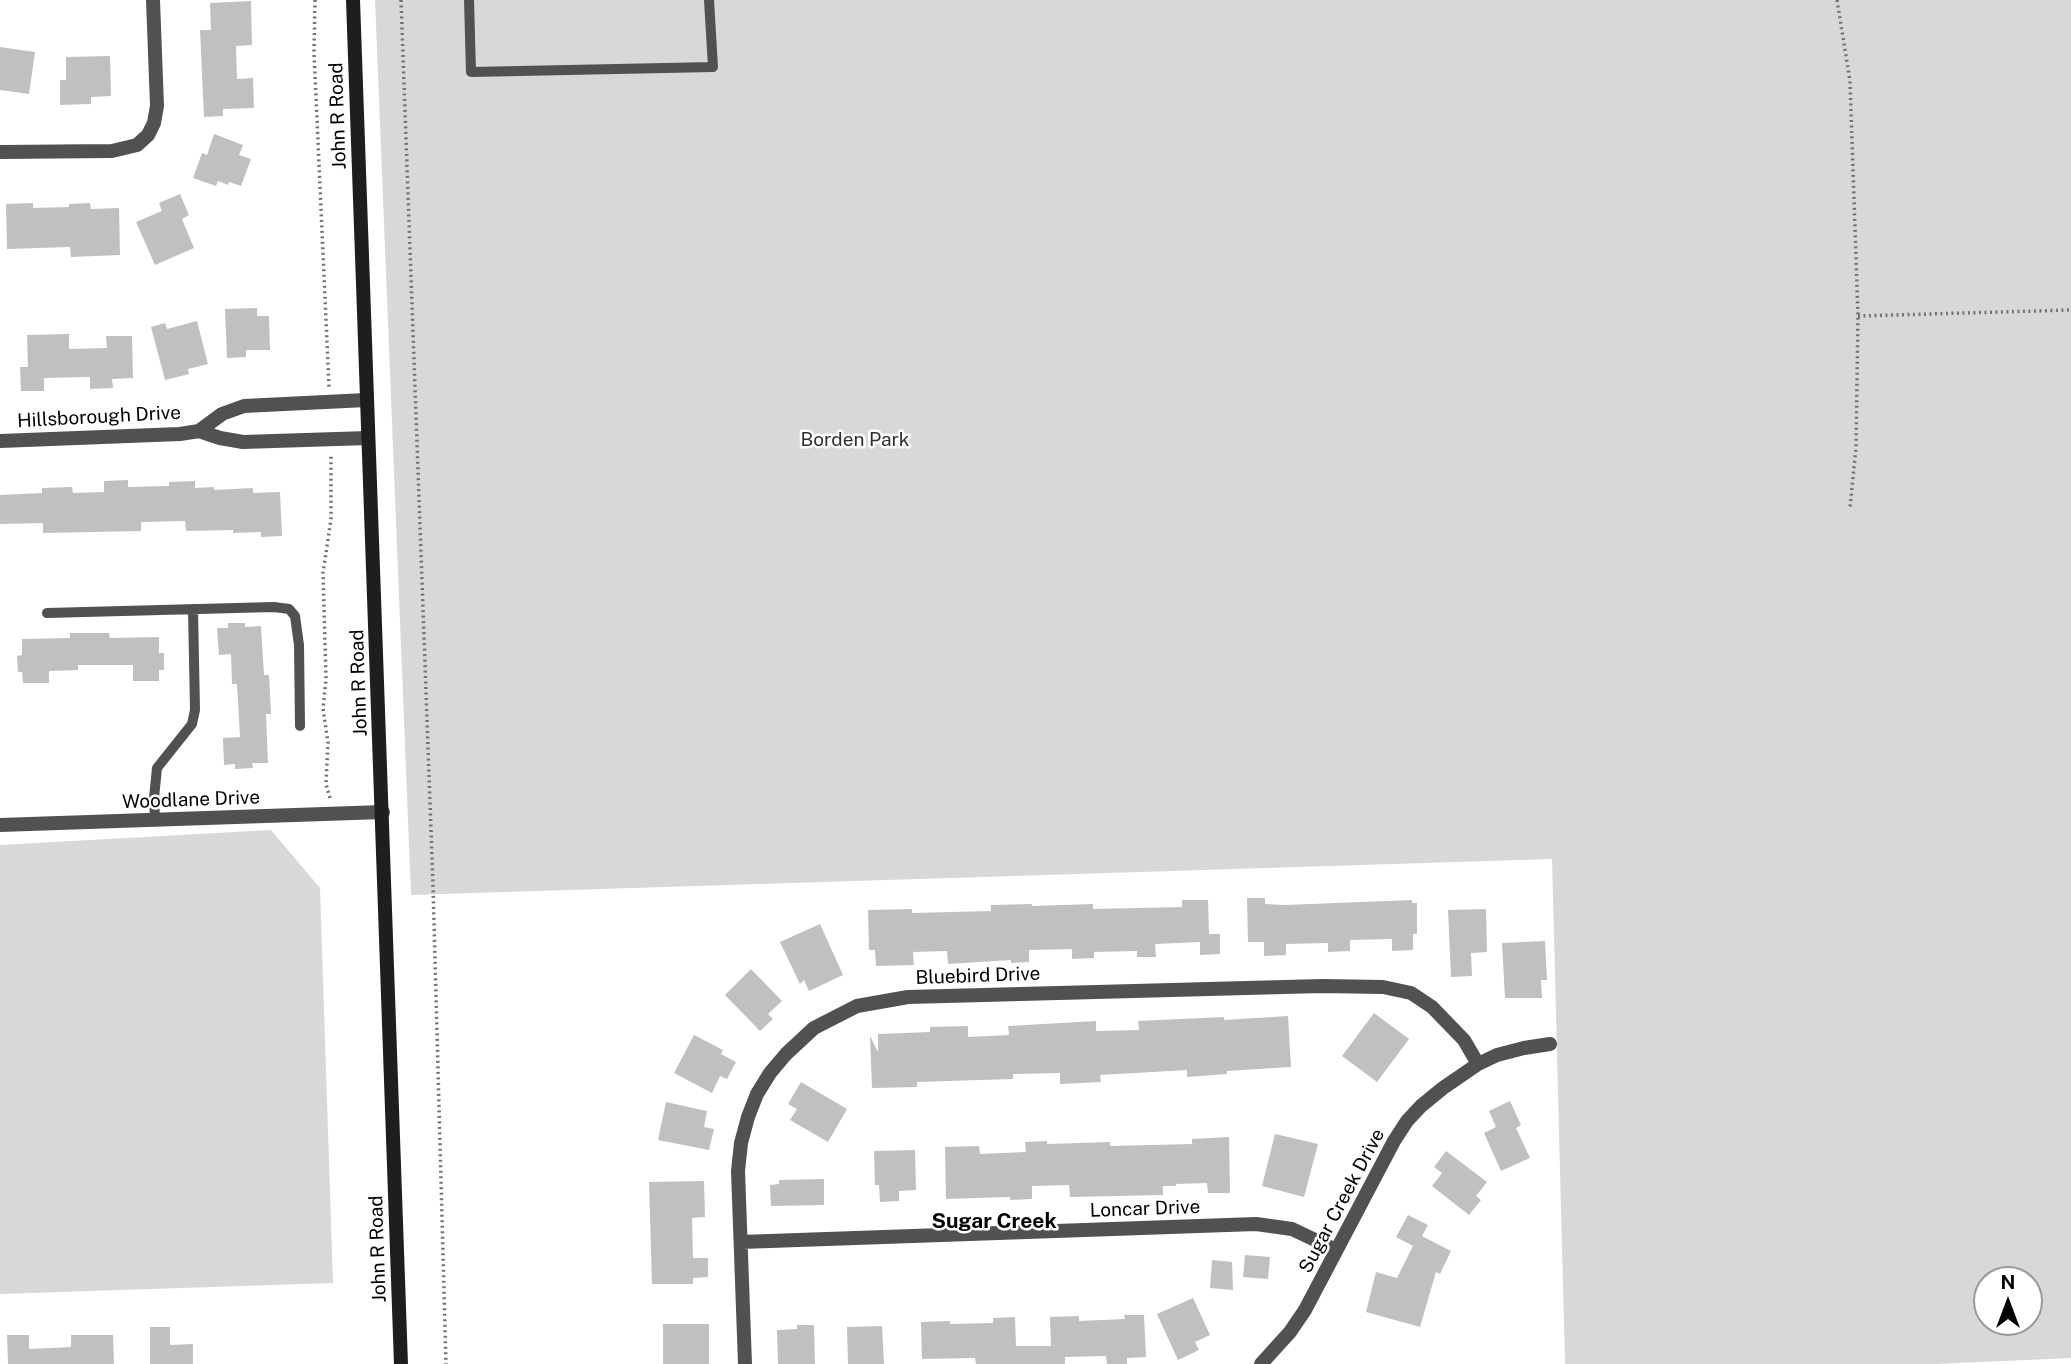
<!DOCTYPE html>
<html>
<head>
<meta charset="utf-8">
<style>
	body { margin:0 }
	#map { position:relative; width:2071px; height:1364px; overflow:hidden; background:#fff; font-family:"Public Sans",sans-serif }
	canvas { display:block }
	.north { position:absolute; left:1973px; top:1266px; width:70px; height:70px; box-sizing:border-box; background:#fff; border:2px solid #999; border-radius:50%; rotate:0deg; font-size:19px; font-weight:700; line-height:28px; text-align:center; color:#000 }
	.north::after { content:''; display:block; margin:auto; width:24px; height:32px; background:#000; clip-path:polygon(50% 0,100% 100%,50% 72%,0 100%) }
</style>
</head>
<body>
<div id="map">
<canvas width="2071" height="1364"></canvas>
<div class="north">N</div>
</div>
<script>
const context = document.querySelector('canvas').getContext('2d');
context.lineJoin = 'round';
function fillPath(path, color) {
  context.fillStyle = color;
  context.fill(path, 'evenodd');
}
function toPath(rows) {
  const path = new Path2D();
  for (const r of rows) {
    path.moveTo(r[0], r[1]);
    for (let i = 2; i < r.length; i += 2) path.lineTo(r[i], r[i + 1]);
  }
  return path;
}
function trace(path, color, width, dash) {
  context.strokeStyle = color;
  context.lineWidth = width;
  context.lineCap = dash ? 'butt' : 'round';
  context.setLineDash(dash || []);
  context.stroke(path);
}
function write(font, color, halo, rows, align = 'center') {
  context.font = font + ' "Public Sans",sans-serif';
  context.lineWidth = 5;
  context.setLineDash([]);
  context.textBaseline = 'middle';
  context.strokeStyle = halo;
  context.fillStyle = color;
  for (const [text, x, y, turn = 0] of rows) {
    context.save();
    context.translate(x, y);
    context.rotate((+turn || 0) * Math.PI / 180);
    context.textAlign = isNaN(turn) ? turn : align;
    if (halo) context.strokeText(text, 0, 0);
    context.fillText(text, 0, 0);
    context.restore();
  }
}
const green = toPath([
	[375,0,2071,0,2071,1358,1935,1364,1565,1364,1552,859,411,895],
	[1987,1280,2029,1280,2029,1322,1987,1322],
	[271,830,320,888,333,1283,0,1294,0,845]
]);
const building = toPath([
	[251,1,252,45,236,46,237,79,253,78,254,108,223,109,223,116,204,117,200,30,211,30,210,3],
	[0,47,35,52,29,94,0,90],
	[110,56,111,96,91,97,91,104,60,105,60,80,66,80,66,57],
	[214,134,243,145,239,155,251,159,241,186,229,182,228,185,218,181,216,186,193,178,202,153,207,155],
	[180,194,189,215,182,219,194,248,155,265,136,222,162,211,159,203],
	[33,203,33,208,69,207,69,204,90,203,91,209,119,208,120,255,71,257,70,247,7,249,6,204],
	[257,308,257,316,269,316,270,350,246,350,246,357,227,358,225,309],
	[197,321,208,364,188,369,189,374,165,380,151,327,165,323,167,329],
	[69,334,69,349,107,348,106,336,132,336,133,378,112,379,113,388,90,389,90,377,44,378,44,391,21,391,20,367,28,367,27,335],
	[128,480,128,487,169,486,169,482,195,481,195,488,214,487,214,490,253,488,253,493,280,492,282,536,261,537,261,532,233,533,233,530,186,531,185,521,141,522,141,531,43,533,43,523,0,524,0,495,42,493,42,488,72,487,73,493,104,492,104,481],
	[228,623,245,623,245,627,261,626,264,675,269,675,271,714,266,714,268,763,252,763,253,768,235,769,235,764,224,765,223,738,240,737,237,684,232,684,231,654,219,655,217,628,228,628],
	[70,633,109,633,110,638,159,637,159,653,164,653,164,670,159,670,159,681,133,681,133,665,78,665,78,670,49,671,49,683,23,683,22,672,18,672,17,656,22,655,22,639,70,638],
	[1247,898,1265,898,1265,904,1285,905,1412,900,1412,903,1417,903,1417,934,1413,934,1413,950,1392,951,1392,939,1350,940,1350,951,1328,952,1328,943,1286,944,1286,955,1264,956,1264,942,1248,942],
	[1182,900,1208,900,1209,934,1220,934,1220,954,1200,955,1200,942,1155,944,1156,957,1137,957,1137,951,1094,952,1094,958,1072,959,1072,949,1029,950,1029,962,1011,963,1011,960,948,964,947,951,913,952,914,965,876,966,875,950,869,950,868,910,912,909,912,913,991,911,991,905,1032,904,1032,906,1093,904,1093,909,1182,907],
	[1486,909,1487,952,1471,953,1472,976,1451,977,1448,910],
	[820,924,843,975,809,991,804,980,800,984,780,942],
	[1545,941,1547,980,1541,980,1542,998,1505,998,1502,943],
	[751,969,782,1001,768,1014,773,1019,760,1031,725,995],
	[1374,1013,1409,1039,1377,1082,1342,1056],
	[1288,1016,1291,1067,1227,1071,1227,1074,1187,1077,1187,1070,1100,1075,1101,1082,1060,1084,1060,1073,1013,1074,1013,1079,917,1082,917,1087,872,1088,870,1036,878,1052,878,1034,930,1032,930,1027,968,1026,968,1037,1009,1035,1008,1026,1096,1021,1096,1031,1139,1030,1138,1021,1224,1017,1224,1020],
	[694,1035,723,1050,721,1054,736,1062,727,1079,720,1076,712,1093,674,1073],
	[801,1082,847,1109,828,1142,790,1120,797,1109,788,1104],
	[1510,1101,1521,1125,1516,1128,1530,1158,1501,1171,1484,1133,1496,1127,1489,1111],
	[666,1102,707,1111,704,1127,714,1129,709,1150,658,1140],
	[1275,1134,1318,1144,1304,1197,1262,1186],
	[1229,1137,1230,1193,1208,1193,1207,1183,1176,1184,1176,1186,1163,1186,1163,1195,1070,1197,1069,1185,1032,1186,1032,1199,1010,1200,1010,1197,946,1199,945,1147,979,1146,980,1154,1026,1152,1025,1142,1047,1141,1047,1144,1110,1142,1110,1146,1192,1144,1192,1139],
	[915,1150,916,1190,899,1191,899,1201,880,1202,879,1185,875,1185,874,1151],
	[1446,1151,1487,1182,1476,1196,1481,1200,1469,1215,1432,1186,1442,1173,1434,1167],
	[824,1179,824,1205,771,1206,770,1185,779,1184,779,1180],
	[704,1181,705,1217,692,1218,693,1258,708,1258,708,1277,693,1278,693,1284,652,1284,649,1182],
	[1408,1215,1428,1225,1422,1236,1451,1251,1440,1274,1436,1272,1420,1327,1366,1312,1376,1272,1397,1278,1413,1246,1396,1237],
	[1245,1255,1270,1257,1268,1279,1243,1277],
	[1212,1260,1232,1262,1233,1290,1210,1288],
	[1193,1298,1210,1335,1195,1342,1199,1350,1178,1360,1157,1314],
	[1124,1315,1144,1315,1146,1357,1127,1358,1127,1364,1107,1364,1106,1356,1065,1357,1065,1364,976,1364,975,1358,922,1359,921,1322,950,1321,950,1324,993,1323,993,1318,1015,1317,1016,1346,1051,1346,1050,1317,1079,1316,1079,1321,1125,1319],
	[663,1324,709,1324,709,1364,663,1364],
	[797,1325,814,1325,815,1364,778,1364,777,1330,797,1329],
	[882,1326,884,1364,848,1364,847,1327],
	[150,1327,170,1327,170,1345,193,1344,193,1364,150,1364],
	[7,1335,29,1335,29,1349,71,1347,71,1335,113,1335,114,1364,8,1364]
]);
const path = toPath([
	[315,0,314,52,329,387],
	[401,0,433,885,446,1364],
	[1837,0,1850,81,1858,316,1856,447,1850,508],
	[1858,316,2071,310],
	[330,798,326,784,328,743,323,708,326,679,323,573,331,519,331,455]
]);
const lane = toPath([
	[469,0,471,72,713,67,709,0],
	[47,613,274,607,289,609,295,616,299,645,300,726],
	[155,820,154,798,157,768,192,724,195,710,193,609]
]);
const street = toPath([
	[0,152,112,151,137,145,148,135,154,123,157,106,153,0],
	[199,431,220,438,243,442,368,438],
	[0,441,180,434,199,431,222,414,244,406,366,400],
	[0,825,383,812],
	[741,1242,1256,1224,1292,1229,1336,1250],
	[745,1364,738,1171,741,1143,748,1117,757,1094,770,1073,786,1054,814,1028,857,1006,908,997,1322,986,1383,987,1411,993,1432,1007,1464,1040,1478,1064],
	[1261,1364,1290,1332,1305,1310,1394,1141,1407,1121,1421,1106,1443,1088,1478,1064,1497,1055,1524,1048,1550,1044]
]);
const secondary = toPath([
	[353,0,401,1364]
]);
const streetNames = [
	["John R Road",338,116,-92],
	["Hillsborough Drive",99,417,-3],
	["John R Road",359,683,-92],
	["Woodlane Drive",191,800,-2],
	["Bluebird Drive",978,976,-2],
	["Sugar Creek Drive",1342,1201,-62],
	["Loncar Drive",1145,1209,-2],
	["John R Road",378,1249,-92]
];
const parkNames = [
	["Borden Park",855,440]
];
const neighbourhoodNames = [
	["Sugar Creek",994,1222]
];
fillPath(green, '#d8d8d8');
fillPath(building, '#c0c0c0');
trace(path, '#737373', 3.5, [2, 3.5]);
trace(lane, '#515151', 10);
trace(street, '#515151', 14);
trace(secondary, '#1e1e1e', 14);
write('19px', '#000', '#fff', streetNames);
write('19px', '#2f2f2f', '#fff', parkNames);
write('bold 21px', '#000', '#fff', neighbourhoodNames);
</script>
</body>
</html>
